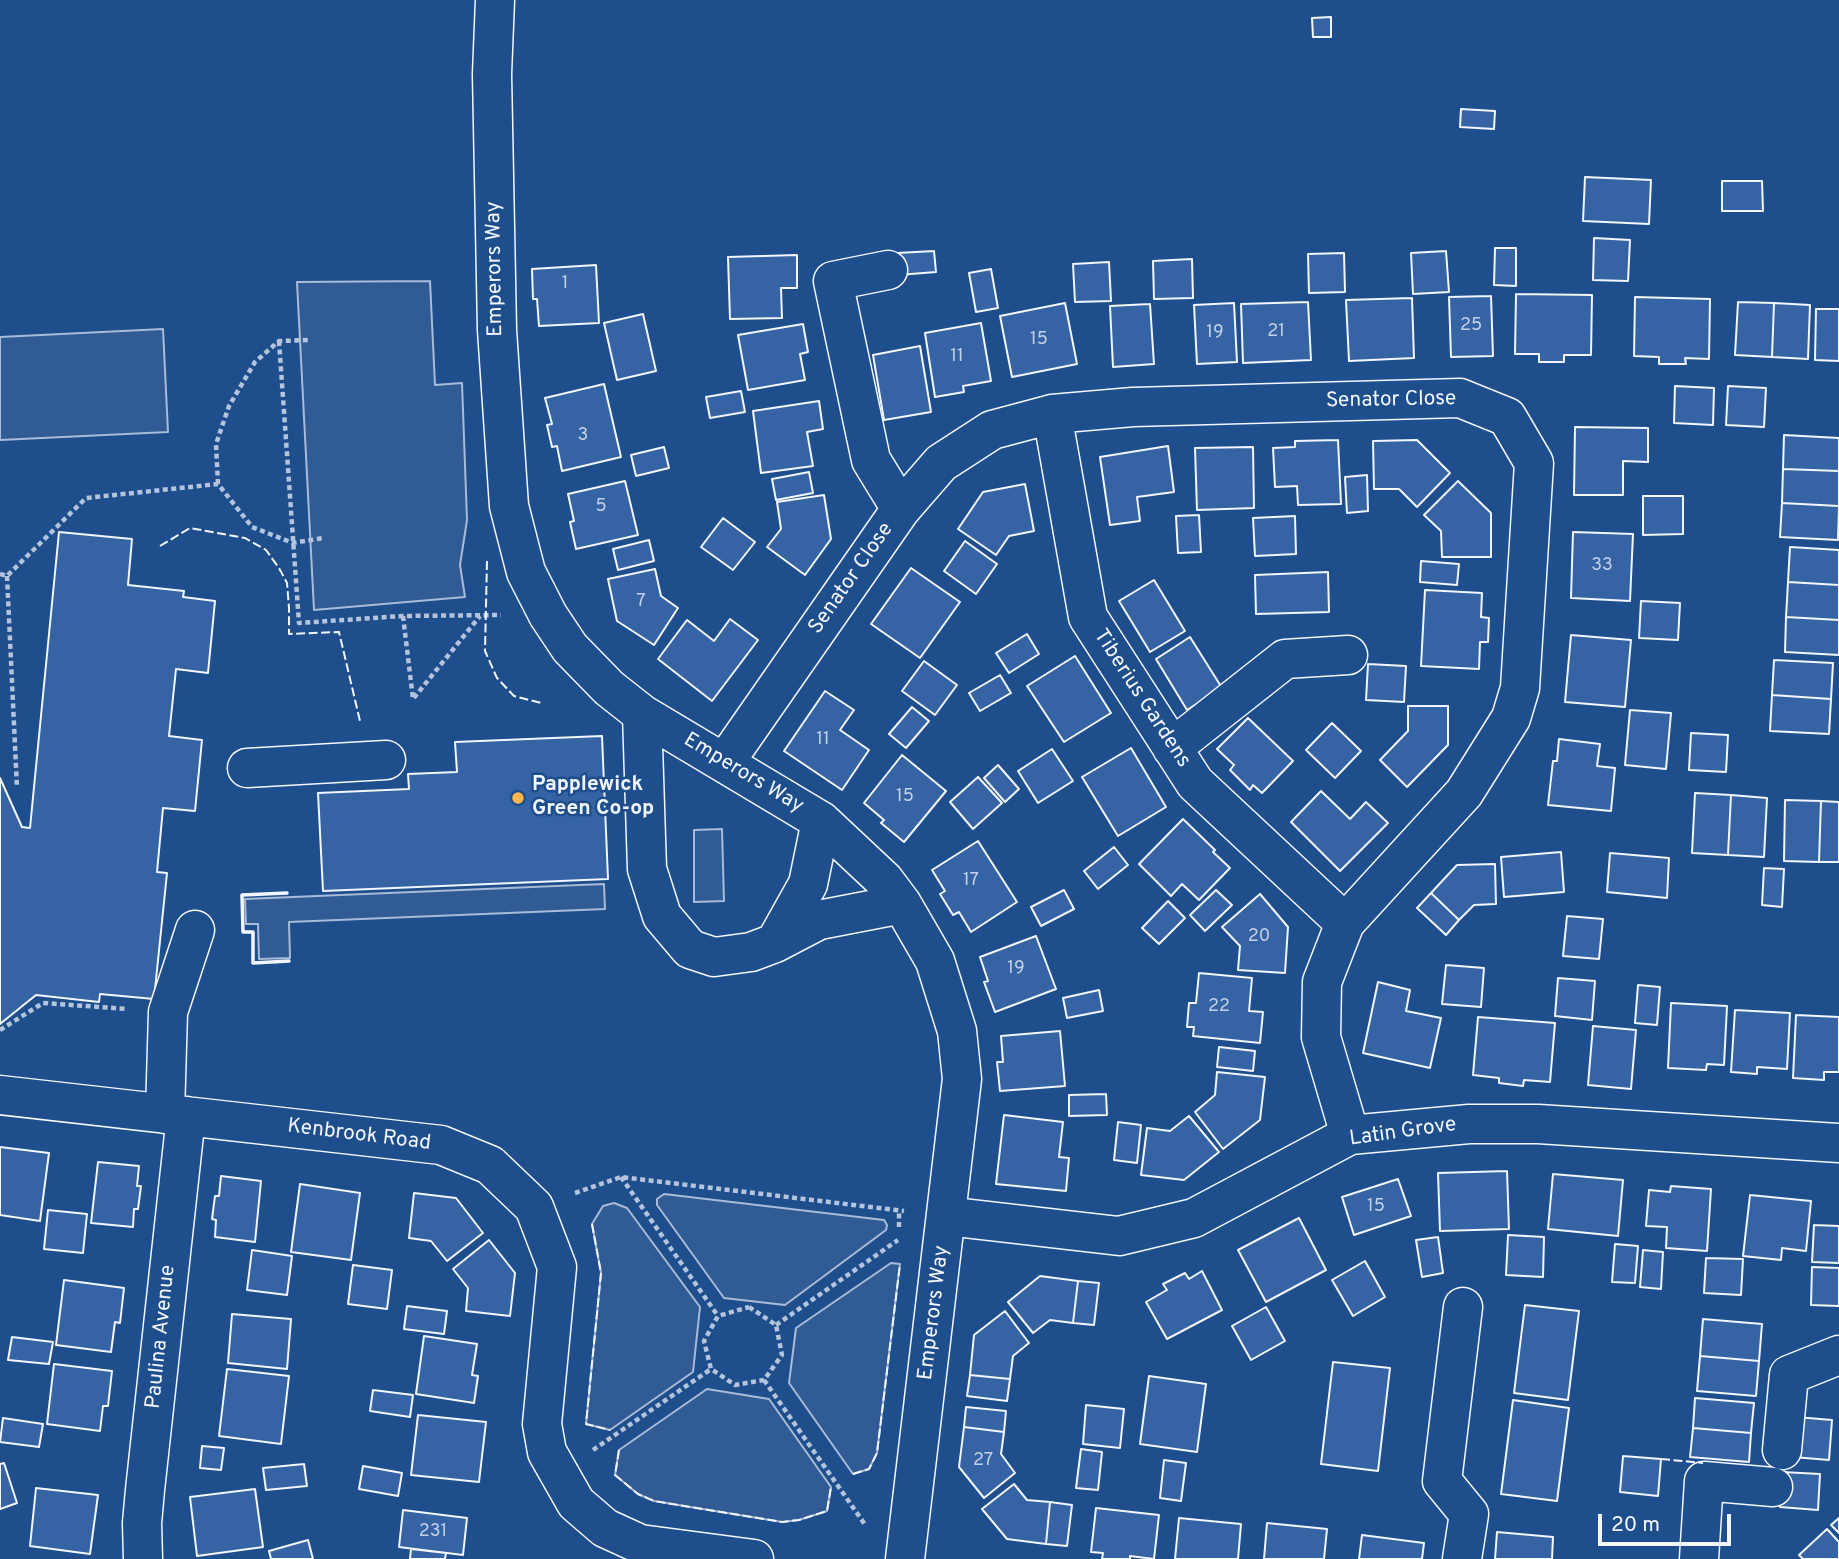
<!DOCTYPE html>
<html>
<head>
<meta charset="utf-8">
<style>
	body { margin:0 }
	#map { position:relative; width:1839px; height:1559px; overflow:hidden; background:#1f4e8c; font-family:Overpass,sans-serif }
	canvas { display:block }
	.scale { position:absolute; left:1598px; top:1514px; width:133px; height:32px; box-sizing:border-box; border:4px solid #f2f6ff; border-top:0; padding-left:9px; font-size:21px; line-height:24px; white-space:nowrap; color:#f2f6ff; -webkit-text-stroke:5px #1f4e8c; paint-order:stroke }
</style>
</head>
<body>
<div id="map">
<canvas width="1839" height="1559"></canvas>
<div class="scale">20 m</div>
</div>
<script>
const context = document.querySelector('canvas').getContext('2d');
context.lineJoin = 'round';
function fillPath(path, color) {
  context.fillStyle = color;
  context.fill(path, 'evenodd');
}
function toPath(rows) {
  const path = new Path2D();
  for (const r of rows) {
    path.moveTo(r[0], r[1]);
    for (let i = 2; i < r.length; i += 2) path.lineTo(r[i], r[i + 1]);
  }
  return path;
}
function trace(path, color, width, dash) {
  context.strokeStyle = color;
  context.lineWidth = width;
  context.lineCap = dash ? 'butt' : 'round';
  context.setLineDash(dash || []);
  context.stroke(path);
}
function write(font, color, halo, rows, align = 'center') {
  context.font = font + ' Overpass,sans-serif';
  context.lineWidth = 5;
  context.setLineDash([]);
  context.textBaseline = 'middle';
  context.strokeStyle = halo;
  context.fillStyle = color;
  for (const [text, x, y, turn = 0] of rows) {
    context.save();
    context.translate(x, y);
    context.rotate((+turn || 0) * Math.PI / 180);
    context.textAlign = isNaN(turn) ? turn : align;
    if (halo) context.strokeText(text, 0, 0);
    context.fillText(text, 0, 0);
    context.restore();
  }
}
const built = toPath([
	[430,281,435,385,462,383,467,520,460,565,465,597,314,610,297,282,430,281],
	[163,329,168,432,0,440,0,337,163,329],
	[722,829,724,901,694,902,694,830,722,829],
	[604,884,605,909,289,922,290,958,259,959,258,924,246,924,245,899,604,884],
	[664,1194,884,1220,887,1225,886,1230,785,1305,724,1298,657,1205,657,1199,664,1194],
	[614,1203,627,1208,700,1307,693,1372,610,1430,586,1424,601,1273,592,1224,603,1206,614,1203],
	[891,1263,900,1264,877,1453,869,1469,853,1474,789,1383,796,1328,891,1263],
	[707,1389,769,1399,831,1487,827,1511,799,1520,782,1522,654,1501,638,1494,615,1475,619,1450,707,1389]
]);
const building = toPath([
	[1331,17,1331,37,1313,37,1312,18,1331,17],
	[1461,109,1495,111,1494,129,1460,127,1461,109],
	[1585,177,1651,180,1649,224,1583,221,1585,177],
	[1722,181,1762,181,1763,211,1722,211,1722,181],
	[1594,238,1630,240,1628,281,1593,280,1594,238],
	[1495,248,1516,248,1516,286,1494,285,1495,248],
	[934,251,936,272,898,275,897,253,934,251],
	[1446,251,1449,292,1413,294,1411,253,1446,251],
	[1344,253,1345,292,1309,293,1308,254,1344,253],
	[797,255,797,288,781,288,782,318,730,319,728,257,797,255],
	[1192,259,1193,298,1154,299,1153,261,1192,259],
	[1109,262,1111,301,1075,302,1073,264,1109,262],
	[596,265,599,323,539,326,537,299,533,299,532,269,596,265],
	[991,269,998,308,976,312,969,273,991,269],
	[1516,294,1592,295,1591,355,1564,355,1564,362,1539,362,1539,354,1515,354,1516,294],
	[1491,296,1493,356,1451,357,1449,297,1491,296],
	[1635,297,1710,299,1709,359,1685,358,1686,364,1659,364,1659,357,1634,356,1635,297],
	[1412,298,1414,358,1349,361,1346,300,1412,298],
	[1308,302,1311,360,1243,363,1241,304,1308,302],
	[1738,302,1774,303,1772,357,1735,355,1738,302],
	[1065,303,1077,364,1012,377,1000,316,1065,303],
	[1234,303,1237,362,1197,364,1194,305,1234,303],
	[1774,303,1810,305,1808,359,1772,357,1774,303],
	[1150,304,1154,364,1113,367,1110,306,1150,304],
	[1816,309,1839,309,1839,361,1815,360,1816,309],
	[643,314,656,371,617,380,604,323,643,314],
	[981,323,991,381,963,386,964,392,935,397,925,333,981,323],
	[803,324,808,352,800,354,805,380,748,390,738,335,803,324],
	[920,346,931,412,884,420,873,355,920,346],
	[604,384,621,457,562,471,557,446,552,447,547,425,552,424,545,398,604,384],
	[1675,386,1714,388,1713,425,1674,423,1675,386],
	[1728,386,1766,388,1764,427,1726,425,1728,386],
	[741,391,745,412,710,418,706,397,741,391],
	[819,401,823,429,807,432,813,466,761,473,753,411,819,401],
	[1575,427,1648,428,1648,462,1623,461,1623,495,1574,495,1575,427],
	[1784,435,1839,438,1839,471,1783,469,1784,435],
	[1338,440,1341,504,1298,505,1297,486,1275,487,1273,448,1295,447,1295,441,1338,440],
	[1417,440,1450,473,1417,507,1399,489,1374,489,1373,441,1417,440],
	[1168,446,1174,492,1137,497,1140,521,1110,525,1100,457,1168,446],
	[664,447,669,468,636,476,631,455,664,447],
	[1253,447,1254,508,1197,510,1195,448,1253,447],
	[1783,469,1839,471,1839,506,1782,503,1783,469],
	[809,472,813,493,776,500,772,479,809,472],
	[1367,475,1368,511,1347,513,1345,477,1367,475],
	[625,481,638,535,576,549,570,522,574,521,568,494,625,481],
	[1458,481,1491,513,1491,557,1442,557,1441,531,1424,515,1458,481],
	[1025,484,1034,531,1009,536,996,555,958,529,983,492,1025,484],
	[824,495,831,539,805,575,767,547,781,529,777,502,824,495],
	[1643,496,1683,496,1683,534,1643,535,1643,496],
	[1782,503,1839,506,1838,540,1780,537,1782,503],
	[1199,515,1201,552,1178,553,1176,516,1199,515],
	[1295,516,1296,554,1255,556,1253,518,1295,516],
	[723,518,755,542,733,570,701,547,723,518],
	[59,532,132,539,128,585,184,591,183,597,215,601,208,673,176,669,169,736,202,740,195,811,163,808,157,872,167,873,154,999,100,994,99,1002,36,995,0,1024,0,778,22,827,30,828,59,532],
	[1573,532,1633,534,1630,601,1571,598,1573,532],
	[649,540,654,561,618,570,613,549,649,540],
	[965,541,997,564,976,594,944,571,965,541],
	[1790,547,1839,550,1839,585,1788,582,1790,547],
	[1421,561,1459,564,1457,585,1420,582,1421,561],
	[911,568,960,602,920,658,871,624,911,568],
	[655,569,661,596,678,608,654,645,617,621,608,579,655,569],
	[1328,572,1329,612,1256,614,1255,575,1328,572],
	[1154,580,1185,631,1150,652,1119,601,1154,580],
	[1788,582,1839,585,1839,620,1786,617,1788,582],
	[1425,590,1482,593,1481,617,1489,618,1488,642,1480,642,1479,669,1421,666,1425,590],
	[1641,601,1680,603,1678,640,1639,638,1641,601],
	[1786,617,1839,620,1839,655,1785,652,1786,617],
	[730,619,758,640,712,701,658,659,687,620,714,641,730,619],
	[1027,634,1039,654,1009,673,996,653,1027,634],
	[1571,635,1631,640,1625,707,1565,702,1571,635],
	[1190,637,1222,688,1187,710,1156,659,1190,637],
	[1075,656,1111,713,1064,742,1027,686,1075,656],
	[1774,660,1833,663,1831,699,1772,695,1774,660],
	[924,661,957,685,935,715,902,691,924,661],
	[1368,664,1406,666,1404,702,1366,700,1368,664],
	[1000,675,1011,693,980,711,969,693,1000,675],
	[825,691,854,710,840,730,869,750,842,790,784,751,825,691],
	[1772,695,1831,699,1829,734,1770,731,1772,695],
	[1408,706,1448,706,1448,745,1407,787,1380,760,1408,731,1408,706],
	[912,707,929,721,906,748,889,734,912,707],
	[1630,710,1671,713,1666,769,1625,765,1630,710],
	[1248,718,1293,761,1262,793,1253,785,1250,790,1230,770,1234,765,1217,749,1248,718],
	[1332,723,1361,751,1335,778,1306,750,1332,723],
	[1691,733,1728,735,1726,772,1689,770,1691,733],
	[602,736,608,879,323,891,318,793,409,789,408,774,457,772,455,742,602,736],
	[1559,739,1600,744,1597,766,1615,768,1611,811,1548,805,1553,761,1557,761,1559,739],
	[1131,748,1166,807,1118,836,1082,777,1131,748],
	[1052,749,1073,781,1038,803,1018,771,1052,749],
	[902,755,946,791,904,842,881,823,884,820,864,803,902,755],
	[998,765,1019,789,1005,802,984,778,998,765],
	[978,777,1002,803,973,829,950,802,978,777],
	[1321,791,1350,819,1366,802,1388,823,1340,871,1291,822,1321,791],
	[1695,793,1731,795,1728,855,1692,853,1695,793],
	[1731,795,1767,798,1764,857,1728,855,1731,795],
	[1785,800,1821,801,1819,862,1784,861,1785,800],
	[1821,801,1839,802,1839,862,1819,862,1821,801],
	[1183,819,1215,850,1213,852,1230,868,1199,900,1182,884,1171,896,1139,864,1183,819],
	[978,841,1017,902,971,932,959,912,953,915,940,894,945,891,932,870,978,841],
	[1114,847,1128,865,1098,889,1084,871,1114,847],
	[1561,852,1564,892,1504,897,1501,857,1561,852],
	[1610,853,1669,858,1667,898,1607,892,1610,853],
	[1495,864,1496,904,1474,905,1459,920,1431,893,1457,865,1495,864],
	[1764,868,1784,869,1782,907,1762,905,1764,868],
	[1064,890,1074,909,1041,926,1031,907,1064,890],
	[1216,890,1232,905,1205,931,1190,915,1216,890],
	[1431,893,1459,920,1446,935,1417,908,1431,893],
	[1260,894,1288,927,1285,973,1238,970,1240,946,1222,927,1260,894],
	[1168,901,1185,918,1159,944,1142,928,1168,901],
	[1567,916,1603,919,1599,959,1563,956,1567,916],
	[1036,936,1056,989,995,1012,984,982,988,981,980,957,1036,936],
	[1446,965,1484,968,1481,1007,1442,1004,1446,965],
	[1199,973,1252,978,1249,1011,1263,1012,1260,1043,1193,1036,1194,1027,1187,1027,1189,1003,1196,1003,1199,973],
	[1558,978,1595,981,1592,1020,1555,1016,1558,978],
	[1378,982,1410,990,1406,1011,1441,1018,1430,1068,1363,1053,1378,982],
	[1638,985,1660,987,1657,1025,1635,1023,1638,985],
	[1099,990,1103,1011,1067,1018,1063,998,1099,990],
	[1671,1003,1727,1006,1724,1065,1707,1064,1706,1070,1668,1068,1671,1003],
	[1735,1010,1790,1013,1787,1069,1757,1067,1757,1074,1731,1072,1735,1010],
	[1796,1015,1839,1017,1839,1072,1824,1072,1824,1080,1793,1078,1796,1015],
	[1478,1017,1555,1023,1550,1082,1524,1080,1523,1086,1499,1083,1499,1078,1473,1075,1478,1017],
	[1593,1026,1636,1030,1631,1089,1588,1085,1593,1026],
	[1060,1031,1065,1086,1000,1091,997,1062,1003,1062,1001,1036,1060,1031],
	[1219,1047,1255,1051,1253,1071,1217,1067,1219,1047],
	[1217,1072,1265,1077,1260,1120,1223,1149,1195,1112,1215,1095,1217,1072],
	[1106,1094,1107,1115,1069,1116,1069,1095,1106,1094],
	[1004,1115,1063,1122,1059,1157,1069,1158,1066,1191,996,1184,1004,1115],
	[1189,1116,1219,1152,1184,1180,1141,1175,1147,1128,1170,1131,1189,1116],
	[1118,1122,1141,1125,1137,1163,1114,1160,1118,1122],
	[0,1147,49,1153,40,1221,0,1215,0,1147],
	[98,1162,139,1166,137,1186,141,1186,138,1209,134,1209,133,1227,91,1223,98,1162],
	[1507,1171,1509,1229,1440,1231,1438,1173,1507,1171],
	[1553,1174,1623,1180,1618,1236,1548,1229,1553,1174],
	[221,1176,261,1181,255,1242,215,1237,216,1220,212,1219,215,1196,219,1196,221,1176],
	[1398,1179,1411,1216,1354,1235,1342,1197,1398,1179],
	[300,1184,360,1193,351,1260,291,1252,300,1184],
	[1671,1186,1711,1189,1707,1251,1666,1248,1667,1227,1646,1226,1649,1190,1670,1192,1671,1186],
	[414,1193,456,1198,483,1233,447,1261,431,1241,409,1238,414,1193],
	[1750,1195,1811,1201,1806,1251,1782,1248,1781,1260,1743,1256,1750,1195],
	[48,1210,87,1214,83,1253,44,1249,48,1210],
	[1299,1218,1326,1270,1266,1302,1238,1250,1299,1218],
	[1814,1225,1839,1226,1839,1263,1812,1262,1814,1225],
	[1508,1235,1544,1237,1543,1277,1506,1275,1508,1235],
	[1438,1237,1443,1273,1422,1277,1416,1240,1438,1237],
	[489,1240,515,1273,510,1316,466,1311,468,1288,453,1269,489,1240],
	[1615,1244,1638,1246,1635,1283,1612,1282,1615,1244],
	[252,1250,292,1256,287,1295,247,1290,252,1250],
	[1643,1250,1663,1252,1661,1289,1640,1287,1643,1250],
	[1706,1258,1743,1259,1741,1295,1704,1293,1706,1258],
	[1365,1261,1385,1297,1353,1316,1332,1280,1365,1261],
	[353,1265,392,1270,387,1309,348,1304,353,1265],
	[1812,1267,1839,1268,1839,1306,1811,1305,1812,1267],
	[1202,1271,1222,1310,1167,1339,1146,1302,1167,1290,1163,1284,1185,1273,1189,1279,1202,1271],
	[1040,1276,1078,1281,1073,1323,1050,1320,1033,1333,1008,1302,1040,1276],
	[64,1280,124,1288,120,1323,115,1322,111,1352,56,1345,64,1280],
	[1078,1281,1099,1283,1094,1325,1073,1323,1078,1281],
	[1525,1305,1579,1311,1568,1400,1514,1393,1525,1305],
	[407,1306,447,1311,444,1334,404,1329,407,1306],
	[1266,1307,1285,1341,1251,1360,1232,1326,1266,1307],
	[1005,1311,1029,1343,1013,1356,1010,1379,970,1375,974,1335,1005,1311],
	[232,1314,291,1319,287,1369,228,1363,232,1314],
	[1703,1319,1762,1324,1759,1361,1700,1356,1703,1319],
	[424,1336,477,1344,472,1375,478,1376,474,1403,416,1394,424,1336],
	[12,1337,53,1342,49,1364,8,1360,12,1337],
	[1700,1356,1759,1361,1756,1396,1697,1391,1700,1356],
	[1333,1362,1390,1368,1378,1471,1321,1464,1333,1362],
	[54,1364,112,1371,108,1406,103,1406,100,1431,47,1424,54,1364],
	[227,1369,289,1376,281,1444,219,1436,227,1369],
	[970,1375,1010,1379,1007,1401,967,1396,970,1375],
	[1149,1376,1206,1384,1197,1452,1140,1444,1149,1376],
	[373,1390,413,1395,410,1417,370,1411,373,1390],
	[1695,1398,1754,1403,1751,1433,1693,1428,1695,1398],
	[1513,1400,1569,1408,1557,1501,1501,1494,1513,1400],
	[1086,1405,1124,1409,1120,1448,1083,1444,1086,1405],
	[966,1407,1006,1411,1004,1432,964,1427,966,1407],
	[418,1415,486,1422,479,1482,411,1475,418,1415],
	[1796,1417,1832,1420,1829,1460,1793,1457,1796,1417],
	[3,1418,43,1424,39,1447,0,1442,3,1418],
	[964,1427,1004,1432,1001,1454,1015,1473,984,1498,959,1467,964,1427],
	[1693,1428,1751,1433,1749,1462,1690,1457,1693,1428],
	[202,1446,224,1448,221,1470,200,1468,202,1446],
	[1081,1449,1102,1452,1098,1490,1076,1488,1081,1449],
	[1623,1456,1661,1459,1658,1496,1620,1492,1623,1456],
	[1164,1460,1186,1463,1181,1501,1160,1498,1164,1460],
	[4,1463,17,1503,0,1509,0,1464,4,1463],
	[304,1464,307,1486,266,1490,263,1468,304,1464],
	[363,1466,402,1473,398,1496,359,1489,363,1466],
	[1782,1472,1820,1474,1818,1510,1780,1507,1782,1472],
	[1014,1484,1027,1500,1050,1502,1046,1544,1007,1539,982,1509,1014,1484],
	[36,1488,98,1495,90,1554,30,1546,36,1488],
	[255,1489,263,1547,197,1556,190,1497,255,1489],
	[1050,1502,1072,1505,1067,1546,1046,1544,1050,1502],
	[1096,1508,1159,1515,1154,1559,1130,1556,1130,1559,1102,1559,1103,1553,1091,1552,1096,1508],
	[403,1510,467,1518,463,1555,399,1547,403,1510],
	[1179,1518,1241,1524,1238,1559,1175,1559,1179,1518],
	[1839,1518,1839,1533,1831,1525,1839,1518],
	[1267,1523,1327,1529,1324,1559,1264,1559,1267,1523],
	[1827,1529,1839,1542,1839,1559,1803,1559,1799,1555,1827,1529],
	[1497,1532,1553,1537,1552,1559,1495,1559,1497,1532],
	[1362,1535,1424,1543,1422,1559,1359,1559,1362,1535],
	[308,1540,313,1559,271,1559,269,1551,308,1540],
	[411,1549,446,1553,445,1559,410,1559,411,1549]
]);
const path = toPath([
	[279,341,299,623,403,616,501,615],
	[218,484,216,444,229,406,255,362,279,341,311,340],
	[0,574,7,576,86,498,218,484,252,527,293,543,323,538],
	[7,576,17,788],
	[403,616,413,699,480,616],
	[0,1030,43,1003,128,1009],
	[621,1177,718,1316],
	[575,1193,621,1177,904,1211],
	[899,1227,899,1211],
	[749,1307,776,1325,782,1355,764,1380,735,1385,711,1369,704,1341,718,1316,749,1307],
	[776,1325,898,1240],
	[764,1380,866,1526],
	[593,1450,711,1369]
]);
const minor = toPath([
	[495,0,492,74,497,330,509,506,526,572,548,615,570,648,609,688,642,714,821,821,884,880,902,904,935,961,957,1031,962,1079,905,1559],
	[888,270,833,281,871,460,901,509],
	[1052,414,1088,617,1195,783,1345,923],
	[642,714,647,869,662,916,690,949,714,957,751,952,775,943,808,884,821,821],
	[1172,748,1285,659,1348,655],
	[725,762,901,509,941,463,992,430,1052,414,1133,407,1460,398,1507,417,1534,463,1520,688,1511,718,1464,793,1345,923,1322,982,1321,1037,1350,1135],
	[247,768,386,760],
	[775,943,819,920,902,904],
	[0,1095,441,1145,490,1165,534,1207,557,1267,542,1424,547,1452,576,1503,605,1528,640,1544,754,1559],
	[165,1114,168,1012,195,930],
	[946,1216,1119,1236,1194,1218,1350,1135,1469,1124,1538,1124,1839,1143],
	[1782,1450,1789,1375,1839,1355],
	[143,1559,142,1523,145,1490,186,1116],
	[1462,1559,1469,1514,1442,1481,1463,1307],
	[1699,1559,1704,1481,1773,1487]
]);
const fence = toPath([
	[160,546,190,528,245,538,266,550,279,568,287,583,289,608,289,634,339,632,360,721],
	[487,561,485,651,497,678,514,696,541,703],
	[592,1224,601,1273,586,1424,610,1430],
	[619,1450,615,1475,638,1494,654,1501,782,1522,799,1520,827,1511,831,1487],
	[1661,1459,1703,1463],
	[853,1474,869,1469,877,1453,900,1264]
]);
const wall = toPath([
	[287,893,242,895,243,932,253,932,253,963,289,961]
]);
const markers = [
	[518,798,7,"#ffb74d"]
];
const numberNames = [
	["1",565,284],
	["25",1471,326],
	["21",1276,332],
	["19",1215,333],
	["15",1039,340],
	["11",957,357],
	["3",583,436],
	["5",601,507],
	["33",1602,566],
	["7",641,602],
	["11",823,740],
	["15",905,797],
	["17",971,881],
	["20",1259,937],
	["19",1016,969],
	["22",1219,1007],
	["15",1376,1207],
	["27",983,1461],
	["231",433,1532]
];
const streetNames = [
	["Emperors Way",496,269,-91],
	["Senator Close",1391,401,-1],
	["Senator Close",852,579,-55],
	["Tiberius Gardens",1141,699,57],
	["Emperors Way",743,774,31],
	["Latin Grove",1403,1133,-8],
	["Kenbrook Road",359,1136,7],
	["Emperors Way",935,1313,-83],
	["Paulina Avenue",162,1337,-84]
];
const poiNames = [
	["Papplewick",532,786],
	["Green Co-op",532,810]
];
fillPath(built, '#305b95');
trace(built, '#a8bbd7', 2);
fillPath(building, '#3563a3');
trace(building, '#f2f6ff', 2);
trace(minor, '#f2f6ff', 41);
trace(path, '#b3c4dc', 4.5, [5, 3.5]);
trace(minor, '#1f4e8c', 38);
trace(fence, '#f2f6ff', 2, [9, 3.5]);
trace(wall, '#f2f6ff', 3.5);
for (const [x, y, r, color] of markers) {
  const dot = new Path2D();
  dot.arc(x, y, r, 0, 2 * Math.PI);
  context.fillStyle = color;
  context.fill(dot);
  trace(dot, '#1f4e8c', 2.5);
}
write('18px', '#c3d1e8', null, numberNames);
write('21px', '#f2f6ff', '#1f4e8c', streetNames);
write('bold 21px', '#f2f6ff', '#1f4e8c', poiNames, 'left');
</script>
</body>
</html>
